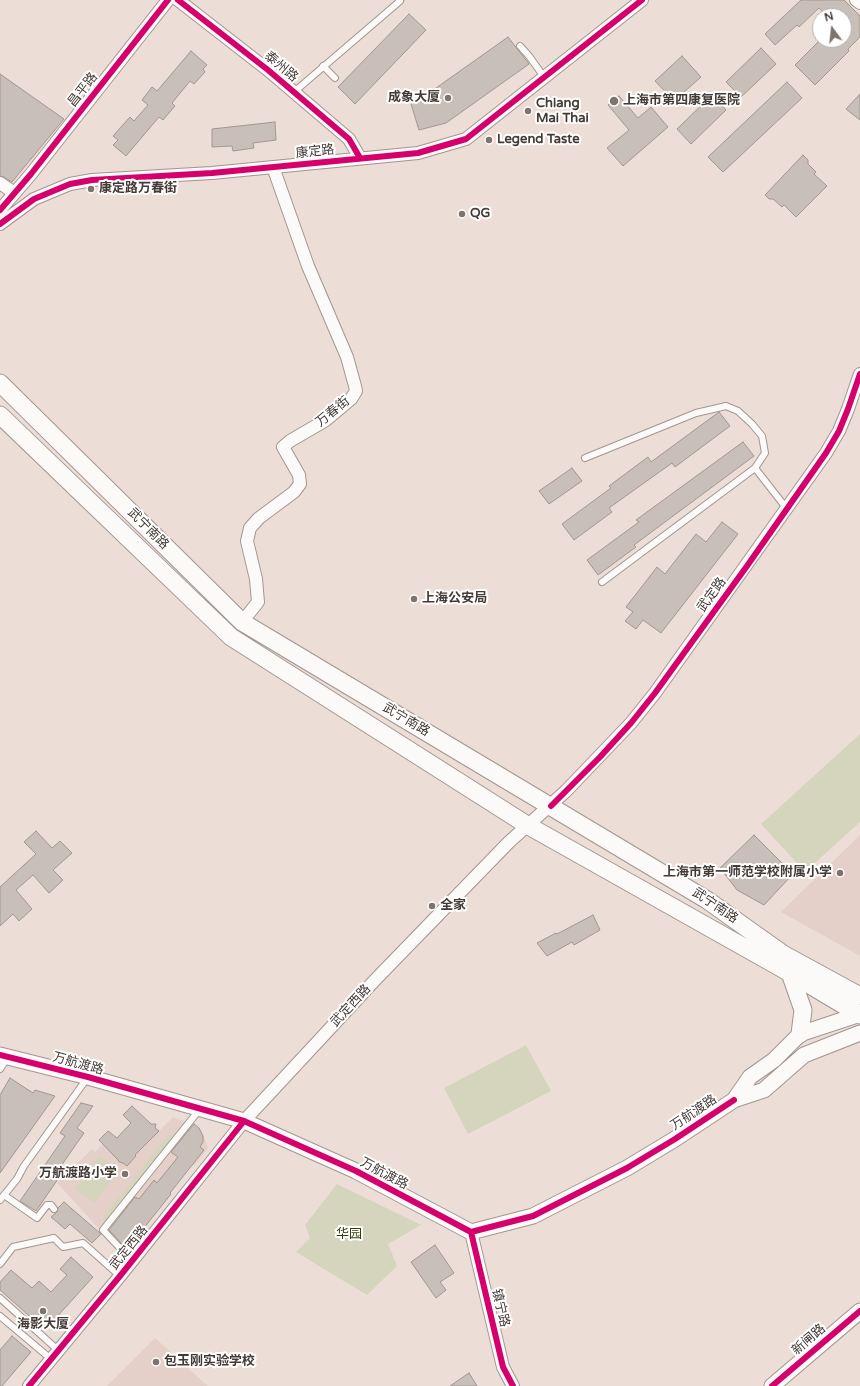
<!DOCTYPE html>
<html>
<head>
<meta charset="utf-8">
<style>
	body { margin:0 }
	#map { position:relative; width:860px; height:1386px; overflow:hidden; background:#ecded6; font-family:"Varela Round",sans-serif }
	canvas { display:block }
	.north { position:absolute; left:812px; top:8px; width:40px; height:40px; box-sizing:border-box; background:#fff; border:1px solid #b4b0ae; border-radius:50%; rotate:345deg; font-size:11px; font-weight:700; line-height:16px; text-align:center; color:#443a35 }
	.north::after { content:''; display:block; margin:auto; width:14px; height:18px; background:#7f736d; clip-path:polygon(50% 0,100% 100%,50% 72%,0 100%) }
</style>
</head>
<body>
<div id="map">
<canvas width="860" height="1386"></canvas>
<div class="north">N</div>
</div>
<script>
const context = document.querySelector('canvas').getContext('2d');
context.lineJoin = 'round';
function fillPath(path, color) {
  context.fillStyle = color;
  context.fill(path, 'evenodd');
}
function toPath(rows) {
  const path = new Path2D();
  for (const r of rows) {
    path.moveTo(r[0], r[1]);
    for (let i = 2; i < r.length; i += 2) path.lineTo(r[i], r[i + 1]);
  }
  return path;
}
function trace(path, color, width, dash) {
  context.strokeStyle = color;
  context.lineWidth = width;
  context.lineCap = dash ? 'butt' : 'round';
  context.setLineDash(dash || []);
  context.stroke(path);
}
function write(font, color, halo, rows, align = 'center') {
  context.font = font + ' "Varela Round","Noto Sans SC",sans-serif';
  context.lineWidth = 4;
  context.setLineDash([]);
  context.textBaseline = 'middle';
  context.strokeStyle = halo;
  context.fillStyle = color;
  for (const [text, x, y, turn = 0] of rows) {
    context.save();
    context.translate(x, y);
    context.rotate((+turn || 0) * Math.PI / 180);
    context.textAlign = isNaN(turn) ? turn : align;
    if (halo) context.strokeText(text, 0, 0);
    context.fillText(text, 0, 0);
    context.restore();
  }
}
const education = toPath([
	[860,835,860,956,781,912],
	[132,1106,151,1124,155,1126,155,1128,159,1131,173,1117,196,1125,202,1132,208,1148,194,1166,192,1165,170,1193,171,1194,124,1254,118,1249,57,1183,92,1149,95,1152,103,1144,99,1140,108,1131,117,1138,131,1123,123,1115],
	[155,1338,208,1386,107,1386]
]);
const green = toPath([
	[860,734,860,822,805,872,761,824],
	[526,1045,551,1091,468,1134,444,1088],
	[169,1134,173,1137,105,1222,102,1219],
	[100,1156,119,1171,94,1203,75,1188],
	[337,1184,421,1225,388,1244,397,1266,367,1295,296,1252,310,1238,305,1225]
]);
const building = toPath([
	[801,0,844,0,860,16,860,37,848,49,849,51,815,85,795,65,820,40,844,40,844,16,827,16,819,8,799,27,797,25,775,45,765,34,801,0],
	[409,14,426,30,355,104,338,87,409,14],
	[508,37,529,64,446,123,419,130,411,104,429,93,508,37],
	[761,48,776,64,741,97,726,82,761,48],
	[191,51,207,65,203,69,205,72,194,84,190,81,172,103,175,106,163,120,159,117,126,156,113,145,118,140,113,136,130,117,134,121,148,105,142,100,152,87,157,91,191,51],
	[682,56,701,77,674,101,655,81,682,56],
	[0,74,64,119,12,182,4,177,0,176,0,74],
	[787,82,802,98,723,172,708,157,787,82],
	[860,94,860,120,846,109,860,94],
	[712,95,726,110,691,144,677,129,712,95],
	[619,96,638,118,651,107,668,127,623,166,607,148,629,130,608,105,619,96],
	[275,122,276,140,253,143,254,148,233,151,232,146,212,147,212,129,275,122],
	[803,155,808,160,808,164,816,172,814,174,827,186,796,217,784,205,782,207,773,199,769,199,765,195,803,155],
	[719,412,730,426,675,467,672,463,609,508,612,512,574,540,562,524,611,488,609,486,648,457,651,462,719,412],
	[743,442,754,456,634,545,636,547,598,575,587,560,639,522,636,520,743,442],
	[572,468,582,481,549,504,539,491,572,468],
	[722,522,738,534,661,633,643,620,636,629,625,621,633,612,626,607,657,567,665,574,696,534,706,542,722,522],
	[36,831,52,848,60,841,72,853,53,870,63,880,49,893,33,875,16,890,32,909,19,921,13,914,0,926,0,887,36,854,24,842,36,831],
	[754,835,793,874,764,905,737,890,720,868,754,835],
	[593,915,600,930,574,945,572,942,547,956,537,943,556,933,557,934,593,915],
	[10,1078,33,1093,35,1090,55,1096,0,1173,0,1095,10,1078],
	[81,1103,93,1106,77,1128,84,1133,54,1176,58,1179,36,1211,20,1201,65,1136,60,1133,81,1103],
	[132,1106,151,1124,156,1124,155,1128,159,1131,135,1155,136,1156,127,1166,123,1163,119,1162,118,1160,99,1140,108,1131,117,1138,131,1123,123,1115,132,1106],
	[194,1124,199,1128,203,1136,203,1142,200,1147,204,1150,170,1193,171,1194,128,1248,122,1244,109,1230,135,1197,139,1199,154,1180,157,1183,178,1157,171,1152,194,1124],
	[64,1202,101,1234,92,1243,70,1224,65,1229,51,1217,57,1212,58,1208,64,1202],
	[435,1245,454,1273,440,1282,446,1290,436,1298,411,1262,435,1245],
	[71,1257,93,1277,45,1330,0,1290,0,1282,11,1270,32,1288,39,1281,51,1292,67,1275,60,1269,71,1257],
	[12,1336,31,1352,2,1386,0,1386,0,1350,12,1336],
	[469,1373,477,1386,450,1386,469,1373]
]);
const service = toPath([
	[520,46,529,56,544,77],
	[323,66,335,78],
	[294,92,400,1],
	[585,458,696,413,726,406,738,411,752,424,762,436,765,453,755,468,602,582],
	[755,468,787,509],
	[0,1069,8,1057],
	[4,1195,37,1218,47,1205,51,1205,54,1209],
	[0,1200,17,1179,24,1166,88,1077],
	[134,1258,119,1247,103,1230,200,1109],
	[0,1264,13,1247,54,1238,63,1247,83,1243,120,1276],
	[0,1298,59,1351],
	[0,1316,51,1359]
]);
const minor = toPath([
	[178,0,268,70,349,139,360,158],
	[856,0,860,3],
	[0,183,14,193],
	[0,210,31,174,168,0],
	[0,224,34,199,70,184,92,180,212,173,418,153,466,139,642,0],
	[242,622,258,602,256,579,247,541,250,528,259,518,294,492,300,484,299,475,283,447,290,441,326,420,351,399,356,391,355,386,347,357,308,266,273,167],
	[471,1232,503,1367,513,1386],
	[29,1386,120,1276,244,1121,375,980,509,842,566,791,631,723,655,693,826,453,839,431,848,409,860,374]
]);
const tertiary = toPath([
	[0,1055,88,1077,244,1121,356,1171,471,1232,533,1216,627,1168,675,1139,734,1100,764,1090,804,1055,860,1033],
	[734,1100,750,1077,774,1060,800,1034,860,1014],
	[772,1386,860,1311]
]);
const secondary = toPath([
	[0,383,242,622,707,900,783,954,860,996],
	[0,415,231,637,527,825,790,973,860,1015],
	[790,973,803,1010,800,1034]
]);
const cycleway = toPath([
	[178,0,268,70,349,139,360,158],
	[0,210,31,174,168,0],
	[0,224,34,199,70,184,92,180,212,173,418,153,466,139,642,0],
	[551,806,600,757,631,723,655,693,747,566,826,453,839,431,848,409,860,374],
	[0,1055,88,1077,244,1121,356,1171,471,1232,533,1216,627,1168,675,1139,734,1100],
	[471,1232,503,1367,513,1386],
	[29,1386,120,1276,244,1121],
	[772,1386,860,1311]
]);
const markers = [
	[448,98,4,"#7f736d"],
	[614,101,5,"#7f736d"],
	[528,111,4,"#7f736d"],
	[489,140,4,"#7f736d"],
	[91,189,4,"#7f736d"],
	[462,214,4,"#7f736d"],
	[414,599,4,"#7f736d"],
	[840,873,4,"#7f736d"],
	[432,906,4,"#7f736d"],
	[125,1174,4,"#7f736d"],
	[43,1311,4,"#7f736d"],
	[156,1362,4,"#7f736d"]
];
const streetNames = [
	["泰州路",281,67,40],
	["昌平路",83,90,-52],
	["康定路",315,152,-6],
	["万春街",333,412,-39],
	["武宁南路",148,529,45],
	["武定路",712,595,-54],
	["武宁南路",406,720,31],
	["武宁南路",715,906,34],
	["武定西路",351,1006,-47],
	["万航渡路",78,1064,15],
	["万航渡路",694,1113,-34],
	["万航渡路",384,1174,28],
	["武定西路",129,1248,-51],
	["镇宁路",500,1308,77],
	["新闸路",809,1340,-41]
];
const poiNames = [
	["成象大厦",440,98,"right"],
	["上海市第四康复医院",623,101],
	["Chiang",536,104],
	["Mai Thai",536,119],
	["Legend Taste",497,140],
	["康定路万春街",99,189],
	["QG",470,214],
	["上海公安局",422,599],
	["上海市第一师范学校附属小学",832,873,"right"],
	["全家",440,906],
	["万航渡路小学",117,1174,"right"],
	["海影大厦",43,1325,"center"],
	["包玉刚实验学校",164,1362]
];
const parkNames = [
	["华园",349,1235]
];
fillPath(education, '#e4d0c9');
fillPath(green, '#d5d5bd');
fillPath(building, '#c9bfb9');
trace(building, '#a19691', 1);
trace(service, '#a19690', 8);
trace(minor, '#a19690', 14);
trace(tertiary, '#a19690', 17);
trace(secondary, '#a19690', 19);
trace(service, '#fcfaf9', 6);
trace(minor, '#fcfaf9', 12);
trace(tertiary, '#fcfaf9', 15);
trace(secondary, '#fcfaf9', 17);
trace(cycleway, '#d6006c', 6);
for (const [x, y, r, color] of markers) {
  const dot = new Path2D();
  dot.arc(x, y, r, 0, 2 * Math.PI);
  context.fillStyle = color;
  context.fill(dot);
  trace(dot, '#fff', 1.5);
}
write('13px', '#443a35', '#fff', streetNames);
write('bold 13px', '#443a35', '#fff', poiNames, 'left');
write('13px', '#323e02', '#fff', parkNames);
</script>
</body>
</html>
